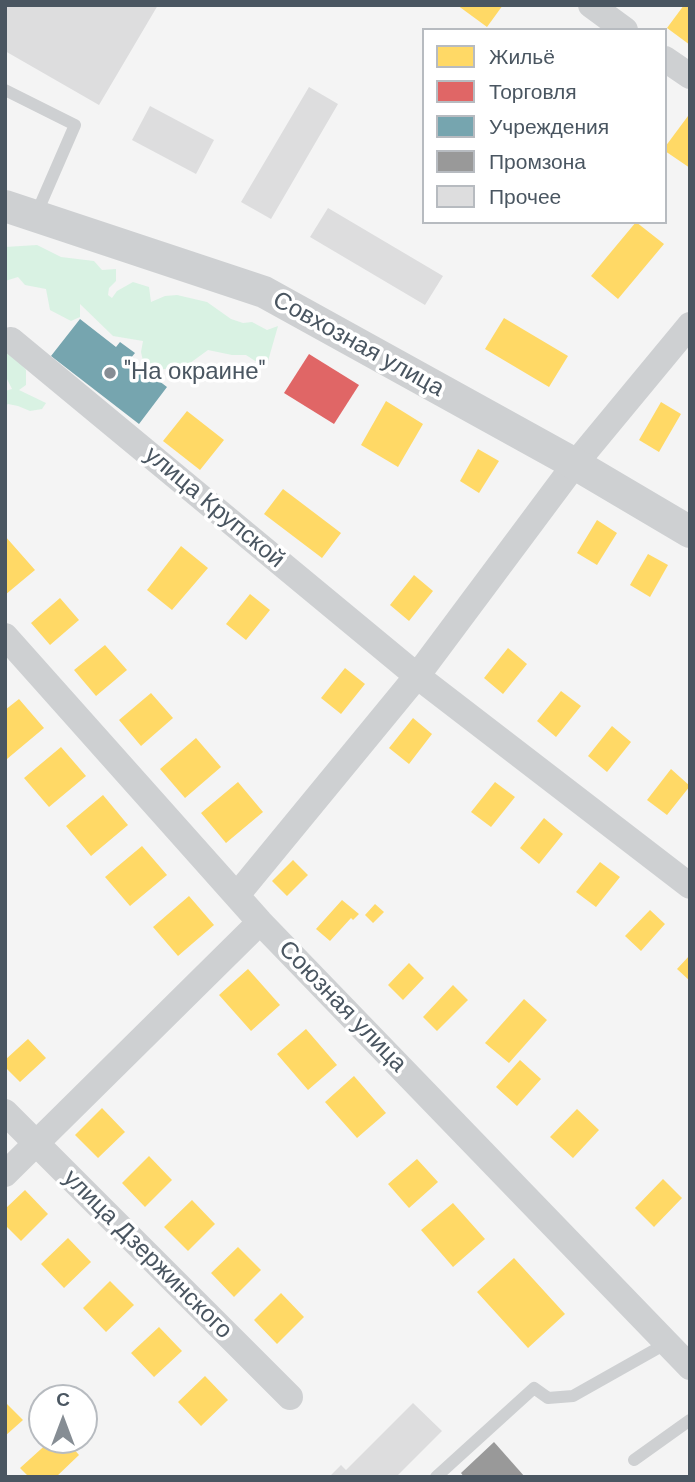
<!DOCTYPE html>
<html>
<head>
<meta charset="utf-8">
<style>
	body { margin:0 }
	#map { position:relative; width:695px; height:1482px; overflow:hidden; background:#f4f4f4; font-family:"DM Sans",sans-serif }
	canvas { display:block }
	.frame { position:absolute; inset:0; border:7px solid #4a5661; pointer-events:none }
	.legend { position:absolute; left:422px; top:28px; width:245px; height:196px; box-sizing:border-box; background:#fff; border:2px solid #b7bbc0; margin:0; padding:9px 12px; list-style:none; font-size:21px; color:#4a5661 }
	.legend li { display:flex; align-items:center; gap:14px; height:35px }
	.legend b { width:35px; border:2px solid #b7bbc0 }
	.north { position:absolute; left:28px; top:1384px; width:70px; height:70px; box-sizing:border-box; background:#fff; border:2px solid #b7bbc0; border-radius:50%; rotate:0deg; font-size:19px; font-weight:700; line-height:28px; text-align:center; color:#4a5661 }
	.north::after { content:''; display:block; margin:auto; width:24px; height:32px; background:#868d94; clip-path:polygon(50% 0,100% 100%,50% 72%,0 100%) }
</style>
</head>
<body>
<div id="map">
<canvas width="695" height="1482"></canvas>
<div class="frame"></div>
<ul class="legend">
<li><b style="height:19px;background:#ffd966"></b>Жильё</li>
<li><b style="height:19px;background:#e06666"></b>Торговля</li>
<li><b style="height:19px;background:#76a5af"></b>Учреждения</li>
<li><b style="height:19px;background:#999"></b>Промзона</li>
<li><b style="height:19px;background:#ddddde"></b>Прочее</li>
</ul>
<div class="north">С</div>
</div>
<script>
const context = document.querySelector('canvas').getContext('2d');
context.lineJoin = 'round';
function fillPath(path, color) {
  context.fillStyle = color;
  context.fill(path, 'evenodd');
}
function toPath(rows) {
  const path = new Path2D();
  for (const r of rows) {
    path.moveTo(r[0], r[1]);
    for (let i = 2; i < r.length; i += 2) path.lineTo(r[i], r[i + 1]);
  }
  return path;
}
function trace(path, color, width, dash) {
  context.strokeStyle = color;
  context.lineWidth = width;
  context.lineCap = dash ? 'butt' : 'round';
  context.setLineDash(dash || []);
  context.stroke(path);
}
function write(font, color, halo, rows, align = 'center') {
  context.font = font + ' "DM Sans",sans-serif';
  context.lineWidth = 7;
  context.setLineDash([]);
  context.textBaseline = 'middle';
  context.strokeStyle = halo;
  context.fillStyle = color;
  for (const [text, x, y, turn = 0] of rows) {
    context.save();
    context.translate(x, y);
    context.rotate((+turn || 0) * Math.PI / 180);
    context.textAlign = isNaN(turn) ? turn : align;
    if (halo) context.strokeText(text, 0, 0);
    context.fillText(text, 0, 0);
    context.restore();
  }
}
const green = toPath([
	[37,245,61,257,94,261,102,270,116,269,116,281,109,288,108,295,112,298,117,291,133,282,149,287,151,302,165,296,177,295,207,302,231,319,243,323,252,322,267,330,278,326,266,368,246,355,232,355,208,350,186,366,157,370,143,361,141,352,143,341,113,336,80,304,80,317,71,321,50,310,46,289,25,285,18,277,5,281,5,247],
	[5,339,11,351,26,370,26,385,19,390,46,403,42,409,30,411,18,406,8,404,5,406,5,391,12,389,5,375]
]);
const homes = toPath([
	[457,5,503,5,487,27],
	[684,5,690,5,690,45,667,28],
	[688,116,690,118,690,168,665,151,665,147],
	[636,222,664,244,618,299,591,276],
	[504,318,568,356,549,387,485,349],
	[386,401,423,424,398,467,361,445],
	[661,402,681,414,659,452,639,440],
	[187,411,224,440,200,470,163,441],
	[478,449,499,461,479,493,460,481],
	[283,489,341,533,322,558,264,514],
	[597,520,617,533,597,565,577,553],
	[5,536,35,570,5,595],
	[181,546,208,568,172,610,147,590],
	[648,554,668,565,650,597,630,585],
	[414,575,433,591,409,621,390,605],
	[250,594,270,610,246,640,226,624],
	[60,598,79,620,50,645,31,623],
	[105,645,127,670,96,696,74,670],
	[508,648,527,664,503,694,484,678],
	[345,668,365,684,341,714,321,698],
	[561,691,581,706,556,737,537,721],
	[151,693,173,718,141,746,119,720],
	[19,699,44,728,7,759,5,710],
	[413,718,432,734,409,764,389,748],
	[612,726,631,742,607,772,588,756],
	[196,738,221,767,185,798,160,769],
	[61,747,86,776,49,807,24,778],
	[671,769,690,786,667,815,647,800],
	[238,782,263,812,226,843,201,813],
	[495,782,515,797,491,827,471,812],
	[103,795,128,825,91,856,66,826],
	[544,818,563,834,539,864,520,848],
	[142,846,167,875,130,906,105,877],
	[293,860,308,875,287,896,272,881],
	[600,862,620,877,596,907,576,892],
	[189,896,214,925,178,956,153,927],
	[342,900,359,914,353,920,351,918,330,941,316,929],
	[375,904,384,912,373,923,365,915],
	[650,910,665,924,641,951,625,936],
	[690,955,690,981,677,969],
	[409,963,424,978,403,1000,388,985],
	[248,969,280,1005,251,1031,219,995],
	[453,985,468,1000,437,1031,423,1017],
	[524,999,547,1020,509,1063,485,1043],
	[306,1029,337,1065,308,1090,277,1054],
	[28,1039,46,1058,20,1082,5,1067,5,1060],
	[520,1060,541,1079,517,1106,496,1087],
	[354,1076,386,1113,357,1138,325,1102],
	[102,1108,125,1132,98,1158,75,1135],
	[577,1109,599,1130,573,1158,550,1137],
	[149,1156,172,1180,145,1207,122,1183],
	[417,1159,438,1182,409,1208,388,1184],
	[663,1179,682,1198,654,1227,635,1208],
	[25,1190,48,1214,21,1241,5,1225,5,1209],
	[192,1200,215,1224,188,1251,164,1227],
	[453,1203,485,1239,453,1267,421,1230],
	[68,1238,91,1262,64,1288,41,1264],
	[238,1247,261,1270,234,1297,211,1273],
	[514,1258,565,1314,528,1348,477,1292],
	[110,1281,134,1305,106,1332,83,1308],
	[281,1293,304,1317,277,1344,254,1320],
	[159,1327,182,1351,154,1377,131,1353],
	[205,1376,228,1400,201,1426,178,1402],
	[5,1402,23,1420,5,1436],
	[51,1440,66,1440,79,1455,56,1477,29,1477,20,1468]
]);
const shops = toPath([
	[309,354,359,385,334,424,284,393]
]);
const public = toPath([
	[80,319,116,347,120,342,135,353,130,359,167,387,139,424,51,356]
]);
const industry = toPath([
	[494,1442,525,1477,464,1477,461,1473]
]);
const building = toPath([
	[5,5,158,5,99,105,5,51],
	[309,87,338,104,271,219,241,202],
	[150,106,214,140,196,174,132,140],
	[328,208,443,276,425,305,310,237],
	[413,1403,442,1431,396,1477,329,1477,341,1465,346,1470]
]);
const service = toPath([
	[5,90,75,125,35,217],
	[634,1460,690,1420],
	[436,1477,534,1388,548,1398,573,1396,667,1343]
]);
const minor = toPath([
	[591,5,625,30],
	[665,59,690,76],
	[11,340,417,676,690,886],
	[5,636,260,922,690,1367],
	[237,895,417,676,575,464,690,325],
	[5,1112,290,1397],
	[5,1174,260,922]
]);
const tertiary = toPath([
	[5,206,264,292,575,464,690,532]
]);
const markers = [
	[110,373,7,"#868d94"]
];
const streetNames = [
	["Совхозная улица",358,345,29],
	["улица Крупской",214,508,40],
	["Союзная улица",342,1007,46],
	["улица Дзержинского",147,1255,45]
];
const poiNames = [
	["\"На окраине\"",124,373]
];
fillPath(green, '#d9f2e3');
fillPath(homes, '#ffd966');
fillPath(shops, '#e06666');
fillPath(public, '#76a5af');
fillPath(industry, '#999');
fillPath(building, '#ddddde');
trace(service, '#ced0d2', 12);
trace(minor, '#ced0d2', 26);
trace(tertiary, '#ced0d2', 32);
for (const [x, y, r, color] of markers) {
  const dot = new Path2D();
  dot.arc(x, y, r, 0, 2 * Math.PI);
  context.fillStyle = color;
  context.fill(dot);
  trace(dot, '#fff', 2.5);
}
write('24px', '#4a5661', '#fff', streetNames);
write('24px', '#4a5661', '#fff', poiNames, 'left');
</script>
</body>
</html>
